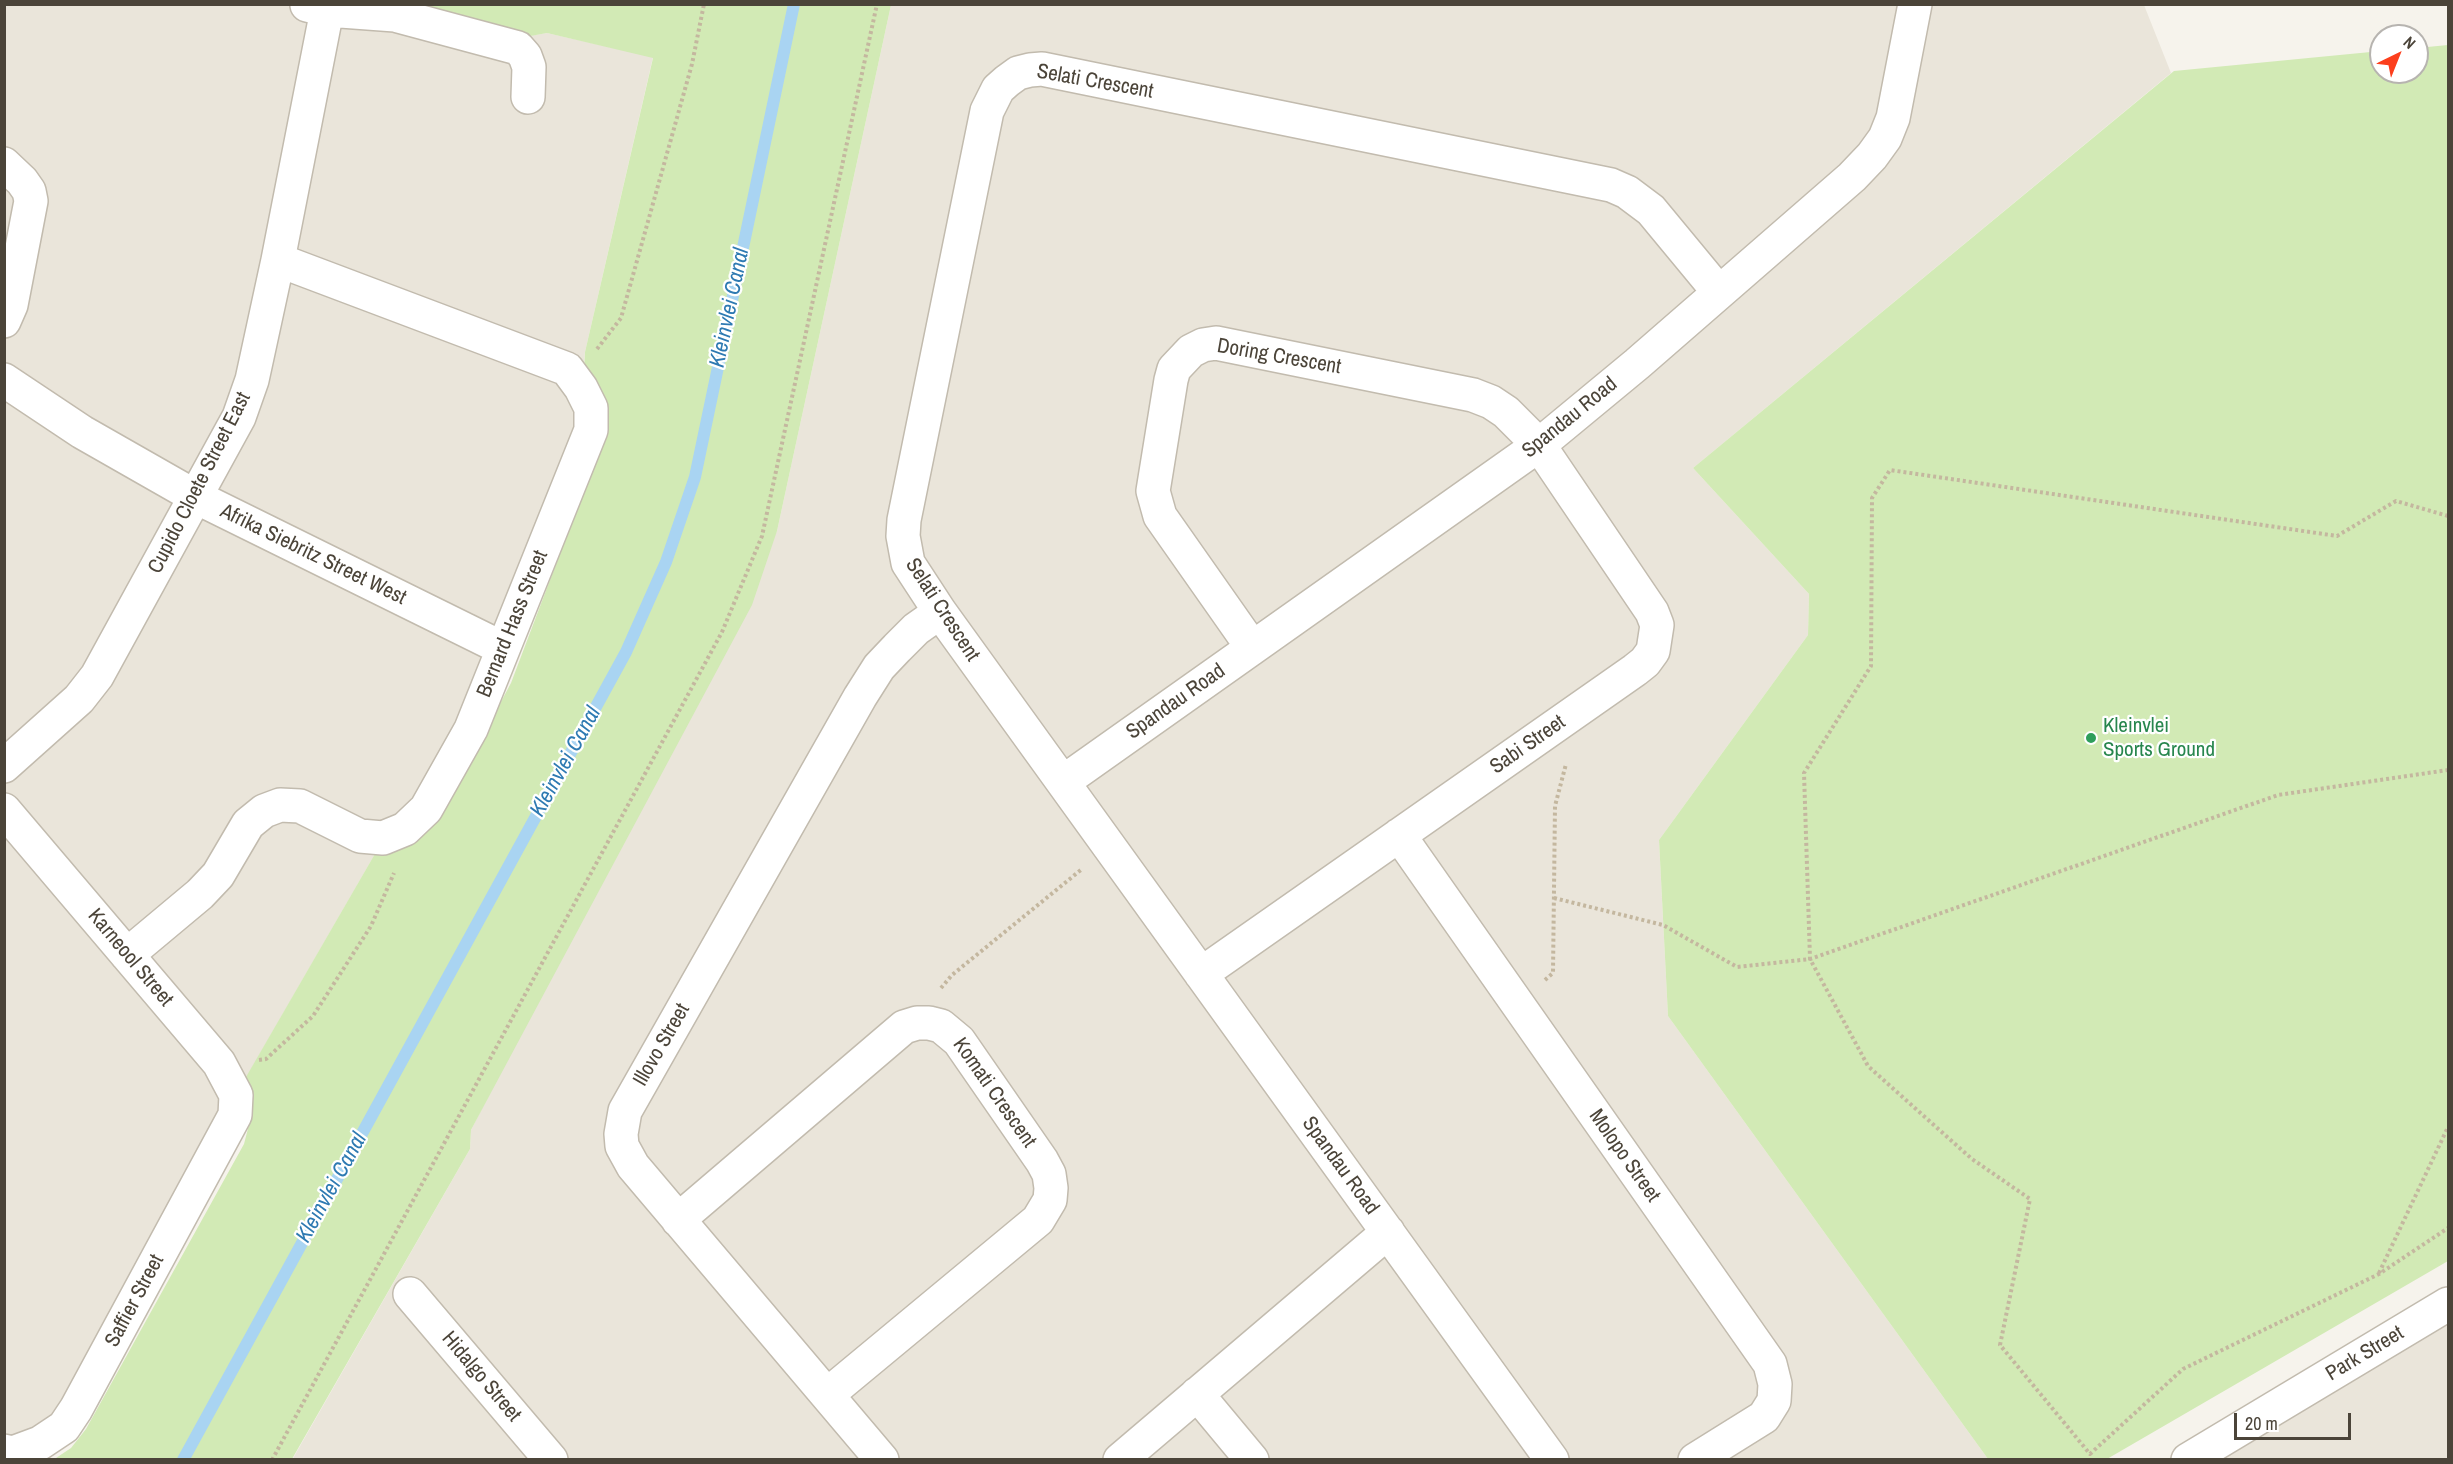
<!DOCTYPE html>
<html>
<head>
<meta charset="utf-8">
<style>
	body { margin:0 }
	#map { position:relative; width:2453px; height:1464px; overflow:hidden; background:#f6f3ec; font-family:"Archivo Narrow",sans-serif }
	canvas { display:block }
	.frame { position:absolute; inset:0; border:6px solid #4b4439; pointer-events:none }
	.north { position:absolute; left:2369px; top:24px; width:60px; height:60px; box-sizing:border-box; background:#fff; border:2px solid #b7b4b0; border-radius:50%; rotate:43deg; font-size:16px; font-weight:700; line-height:24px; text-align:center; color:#4b4439 }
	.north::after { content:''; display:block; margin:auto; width:21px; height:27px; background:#fc3f1d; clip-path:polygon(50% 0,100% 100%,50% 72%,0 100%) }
	.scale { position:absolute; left:2234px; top:1413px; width:117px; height:27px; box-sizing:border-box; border:3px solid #4b4439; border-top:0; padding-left:8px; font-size:18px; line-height:21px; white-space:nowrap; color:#4b4439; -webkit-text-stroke:4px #fff; paint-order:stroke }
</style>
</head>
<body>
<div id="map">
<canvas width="2453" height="1464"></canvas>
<div class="frame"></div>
<div class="north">N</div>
<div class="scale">20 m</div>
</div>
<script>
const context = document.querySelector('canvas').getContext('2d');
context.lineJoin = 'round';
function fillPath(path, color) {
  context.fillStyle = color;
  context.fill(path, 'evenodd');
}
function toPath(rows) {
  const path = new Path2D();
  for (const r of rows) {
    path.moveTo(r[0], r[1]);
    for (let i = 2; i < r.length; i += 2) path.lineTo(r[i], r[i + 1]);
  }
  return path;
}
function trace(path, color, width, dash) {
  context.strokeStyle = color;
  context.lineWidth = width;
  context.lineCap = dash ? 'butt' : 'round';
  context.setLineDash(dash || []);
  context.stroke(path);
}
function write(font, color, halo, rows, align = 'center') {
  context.font = font + ' "Archivo Narrow",sans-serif';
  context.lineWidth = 4.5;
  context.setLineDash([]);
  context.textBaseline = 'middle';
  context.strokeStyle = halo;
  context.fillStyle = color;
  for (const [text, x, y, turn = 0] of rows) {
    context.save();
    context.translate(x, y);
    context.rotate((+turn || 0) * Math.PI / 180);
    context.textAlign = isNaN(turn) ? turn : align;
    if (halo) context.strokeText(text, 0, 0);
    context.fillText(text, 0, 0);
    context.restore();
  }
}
const residential = toPath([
	[5,5,317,5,504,40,547,33,653,57,585,352,582,383,594,407,474,731,383,840,238,1092,80,1412,5,1460],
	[891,5,2144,5,2171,73,1693,468,1809,594,1808,635,1659,840,1668,1016,1988,1459,292,1460,470,1149,471,1130,777,531],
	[2448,1299,2448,1459,2176,1459]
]);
const green = toPath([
	[389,5,891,5,777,531,752,605,471,1130,470,1149,292,1459,53,1460,71,1448,86,1429,244,1144,251,1117,250,1090,246,1077,376,852,443,810,511,683,603,440,608,419,597,391,584,369,585,352,653,58,547,33,514,39],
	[2448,45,2448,1261,2107,1459,1988,1459,1668,1016,1659,840,1808,635,1809,594,1693,468,2174,71,2381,51,2381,72,2417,72,2417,48]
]);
const stream = toPath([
	[183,1460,626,652,666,562,695,477,794,4]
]);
const path = toPath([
	[597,349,621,318,692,64,704,4],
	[2448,516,2396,501,2337,536,1890,470,1872,498,1871,666,1804,773,1810,959,1868,1066,1972,1159,2030,1199,2000,1345,2090,1454,2183,1369,2379,1274,2448,1228],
	[1554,898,1663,925,1737,967,1810,959,2278,795,2448,770],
	[1545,980,1553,973,1555,806,1566,764],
	[941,988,952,975,1082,869],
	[259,1060,266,1059,313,1016,371,926,394,873],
	[2379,1273,2448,1127],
	[272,1460,722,632,762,536,877,4]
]);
const minor = toPath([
	[307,5,327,10,395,15,518,48,525,56,529,67,528,97],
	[4,164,22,181,29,191,31,201,11,305,4,321],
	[4,380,82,432,196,497,502,648],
	[4,766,79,699,97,676,239,417,252,380,278,260,327,10],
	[1063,782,1539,445,1637,364,1852,177,1872,156,1885,138,1893,118,1915,4],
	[4,810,219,1063,236,1095,235,1115,76,1409,64,1427,40,1443,13,1453,4,1451],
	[1399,835,1770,1364,1775,1384,1774,1401,1764,1417,1695,1460],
	[127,955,200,894,218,875,248,824,264,811,280,805,300,806,360,836,383,838,405,829,426,809,471,729,591,430,591,408,581,388,567,369,278,260],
	[1201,974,1635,670,1645,662,1653,651,1657,625,1652,612,1539,445,1506,412,1491,402,1473,395,1216,343,1203,345,1191,351,1174,369,1171,380,1153,491,1160,516,1252,647],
	[678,1220,904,1027,917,1023,929,1023,941,1026,959,1041,1042,1161,1049,1174,1051,1188,1050,1200,1038,1220,827,1395],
	[410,1294,551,1460],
	[1197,1394,1252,1460],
	[882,1460,633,1166,622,1146,621,1134,625,1111,860,697,879,667,897,648,916,629,940,612],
	[1120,1460,1388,1232],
	[1552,1460,940,612,908,563,903,536,904,520,987,111,998,89,1007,81,1018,73,1030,70,1042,69,1611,185,1627,192,1651,210,1718,291],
	[2188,1460,2448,1304]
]);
const markers = [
	[2091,738,6,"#2e9e5b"]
];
const streetNames = [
	["Selati Crescent",1095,82,10],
	["Doring Crescent",1279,357,10],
	["Spandau Road",1570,418,-39],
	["Cupido Cloete Street East",200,483,-63],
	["Afrika Siebritz Street West",313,555,26],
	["Selati Crescent",942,610,57],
	["Bernard Hass Street",513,624,-68],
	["Spandau Road",1176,702,-35],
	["Sabi Street",1528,745,-35],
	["Karneool Street",130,958,50],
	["Illovo Street",662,1045,-60],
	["Komati Crescent",994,1093,55],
	["Molopo Street",1624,1156,55],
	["Spandau Road",1340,1166,54],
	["Saffier Street",135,1301,-62],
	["Park Street",2365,1354,-31],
	["Hidalgo Street",481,1377,50]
];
const leisureNames = [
	["Kleinvlei",2103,726],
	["Sports Ground",2103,750]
];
const waterNames = [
	["Kleinvlei Canal",730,308,-78],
	["Kleinvlei Canal",566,762,-61],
	["Kleinvlei Canal",332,1188,-61]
];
fillPath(residential, '#eae5da');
fillPath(green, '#d2eab5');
trace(stream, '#a9d4f2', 12);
trace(minor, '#c2bbae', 36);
trace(path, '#c4b79f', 4, [3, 3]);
trace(minor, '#fff', 33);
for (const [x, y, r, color] of markers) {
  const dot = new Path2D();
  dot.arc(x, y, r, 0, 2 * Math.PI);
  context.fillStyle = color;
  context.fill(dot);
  trace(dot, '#fff', 2);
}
write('21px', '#4b4439', '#fff', streetNames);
write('21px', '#27864d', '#fff', leisureNames, 'left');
write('italic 22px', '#2e7ab2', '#fff', waterNames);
</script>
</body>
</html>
